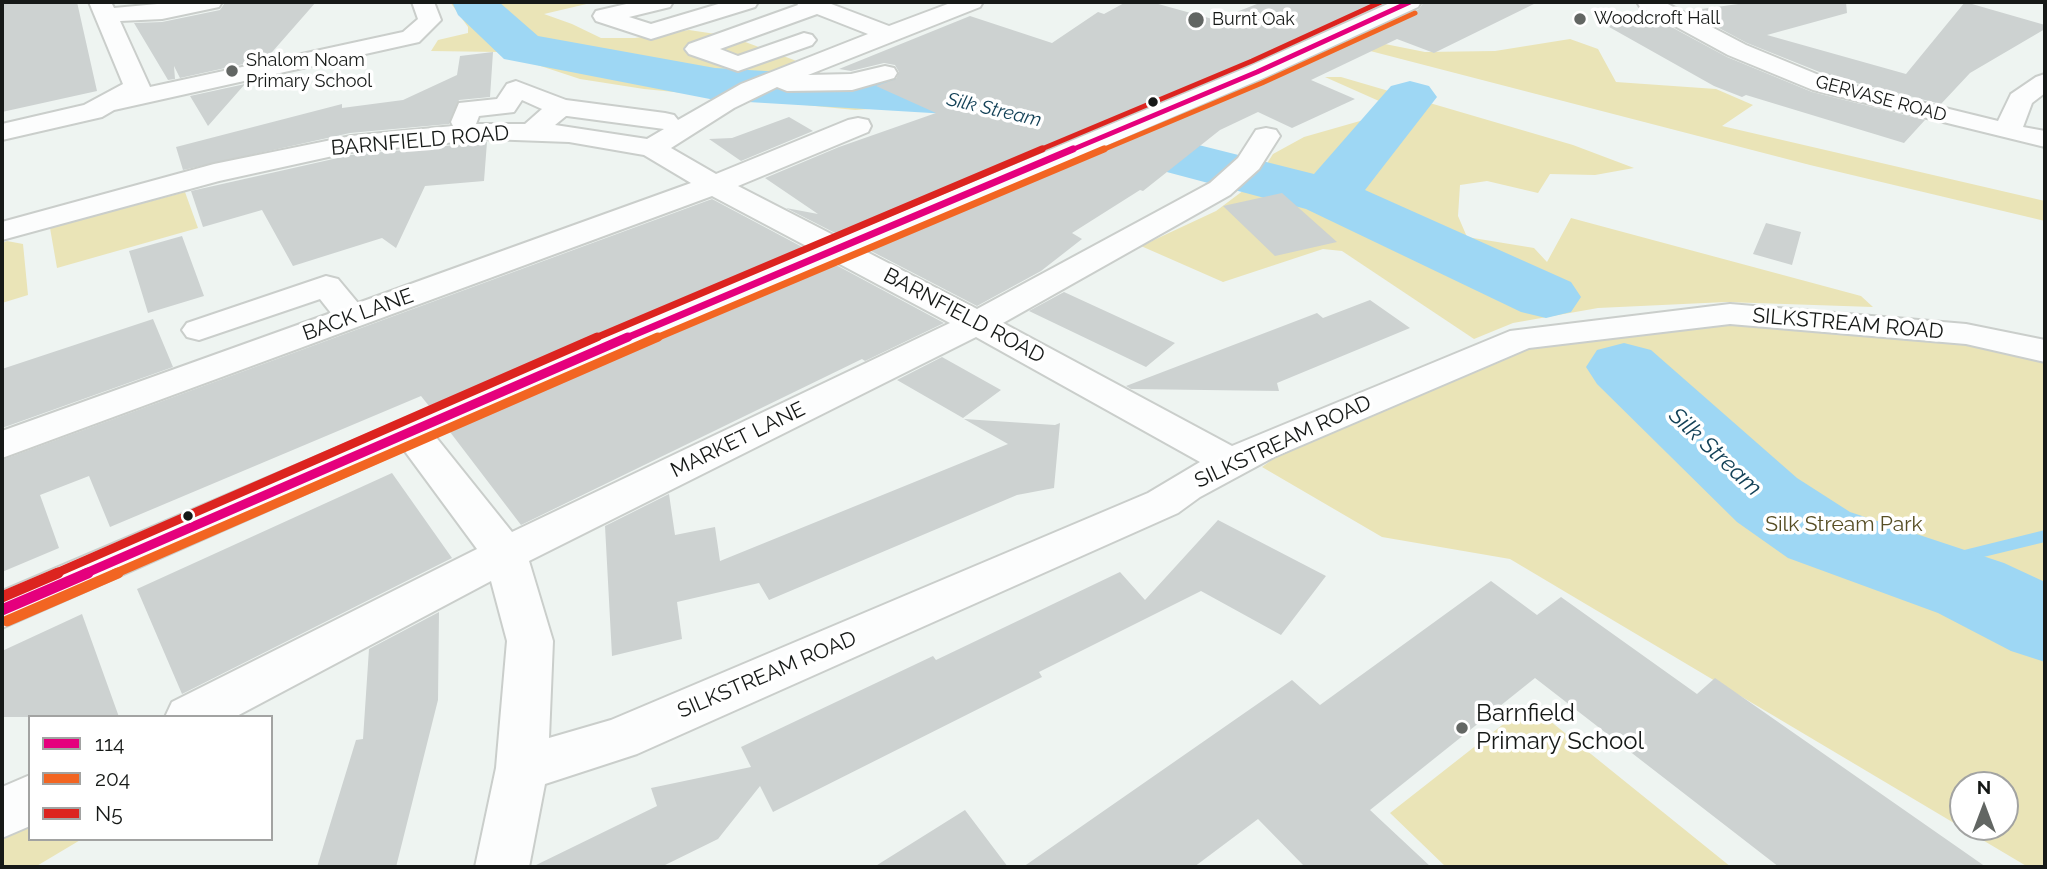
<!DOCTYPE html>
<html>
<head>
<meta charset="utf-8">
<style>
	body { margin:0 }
	#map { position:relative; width:2047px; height:869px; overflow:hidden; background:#eef4f1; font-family:Raleway,sans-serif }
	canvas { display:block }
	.frame { position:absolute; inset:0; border:4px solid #161917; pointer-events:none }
	.legend { position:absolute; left:28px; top:715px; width:245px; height:126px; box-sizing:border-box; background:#fff; border:2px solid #a2a3a2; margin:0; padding:9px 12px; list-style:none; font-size:21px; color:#161917 }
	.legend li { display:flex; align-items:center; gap:14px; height:35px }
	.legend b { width:35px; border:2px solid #a2a3a2 }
	.north { position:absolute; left:1949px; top:771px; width:70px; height:70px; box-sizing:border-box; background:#fff; border:2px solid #a2a3a2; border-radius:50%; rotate:0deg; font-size:19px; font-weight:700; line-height:28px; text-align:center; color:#161917 }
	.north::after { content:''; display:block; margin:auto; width:24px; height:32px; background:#626663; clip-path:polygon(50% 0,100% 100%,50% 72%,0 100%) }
</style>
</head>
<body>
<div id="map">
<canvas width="2047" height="869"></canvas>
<div class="frame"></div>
<ul class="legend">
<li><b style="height:9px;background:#e5007d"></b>114</li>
<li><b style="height:9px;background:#f26522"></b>204</li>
<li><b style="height:9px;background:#dc241f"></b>N5</li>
</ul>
<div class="north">N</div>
</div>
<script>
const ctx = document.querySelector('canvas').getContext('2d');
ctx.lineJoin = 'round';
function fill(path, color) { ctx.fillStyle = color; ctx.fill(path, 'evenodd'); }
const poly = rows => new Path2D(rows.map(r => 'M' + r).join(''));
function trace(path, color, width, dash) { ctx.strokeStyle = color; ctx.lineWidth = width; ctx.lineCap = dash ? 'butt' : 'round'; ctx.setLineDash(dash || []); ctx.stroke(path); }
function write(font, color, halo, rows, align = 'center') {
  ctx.font = font + ' Raleway,sans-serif'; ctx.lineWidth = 7; ctx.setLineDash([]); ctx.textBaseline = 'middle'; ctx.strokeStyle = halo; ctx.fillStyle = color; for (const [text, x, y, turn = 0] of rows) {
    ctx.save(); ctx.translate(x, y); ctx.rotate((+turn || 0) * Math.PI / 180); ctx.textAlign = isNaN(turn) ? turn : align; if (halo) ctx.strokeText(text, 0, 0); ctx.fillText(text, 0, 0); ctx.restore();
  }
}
const green = poly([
	[450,2,595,2,544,14,572,24,601,38,635,38,689,30,729,36,794,60,829,77,890,77,1008,96,962,117,912,106,855,110,644,89,580,79,498,52,431,51,438,40,468,33,468,27],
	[1570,39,1598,49,1616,82,1716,89,1753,105,1722,126,2045,201,2045,221,1810,165,1351,46,1380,43,1425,52,1495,51],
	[1325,77,1341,77,1573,145,1634,168,1595,175,1550,174,1538,193,1487,181,1460,185,1458,216,1467,237,1534,248,1547,262,1571,218,1861,296,1873,307,1726,302,1598,308,1513,323,1474,339,1342,251,1323,249,1223,282,1141,246,1216,211,1256,181,1273,154,1304,137,1381,115,1379,101],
	[185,192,198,228,57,268,50,228],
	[7,241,23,244,28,295,2,303,2,243],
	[1724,314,1963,334,2045,352,2045,867,2028,867,1510,559,1382,537,1262,467,1305,436,1522,336],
	[1963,785,2005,785,2005,827,1963,827],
	[1529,704,1731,867,1446,867,1390,813],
	[30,786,30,839,82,839,35,867,2,867,2,805]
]);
const stream = poly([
	[1080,129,1123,140,1124,142,1119,145,1077,134,1075,132,1080,129],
	[2045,530,2045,542,1959,563,1943,580,1937,582,1931,580,1929,576,1948,554,2045,530]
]);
const river = poly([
	[452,2,499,2,538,36,715,68,950,82,1023,100,1031,112,1023,124,1003,129,948,114,715,100,504,59,458,15,452,2],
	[1410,81,1429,86,1437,97,1365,190,1571,282,1581,297,1571,312,1546,318,1521,312,1306,209,1099,154,1090,142,1099,130,1119,125,1314,174,1391,86,1410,81],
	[1624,343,1651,350,1797,478,1850,512,2004,563,2045,582,2045,662,2011,651,1938,613,1788,558,1737,522,1597,384,1586,367,1597,350,1624,343]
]);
const building = poly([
	[2,2,77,2,97,91,2,112],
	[233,2,316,2,266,59,180,78,174,66,175,79,168,80,134,23,162,22,220,10,224,4],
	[1126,2,1151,2,1216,20,1262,2,1386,2,1247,65,839,235,786,208,818,214,765,178,839,147,936,113,876,86,896,79,899,72,895,65,884,63,851,71,839,69,970,16,1052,43,1098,12,1104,14],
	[1424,2,1538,2,1434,53,1397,39,1311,80,1355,99,1292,128,1258,112,1220,130,1143,191,1140,190,1072,233,1082,239,1041,271,977,306,869,250,1267,79,1419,9],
	[1753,2,1846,2,1847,13,1767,35,1906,74,1965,2,2045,25,2045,29,1970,73,1941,104,1832,77,1747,43,1687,11],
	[1651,16,1727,57,1812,92,1925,120,1904,143,1746,95,1742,97,1714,86,1602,23],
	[493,52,490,97,459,100,449,124,350,133,183,170,176,147,342,104,342,108,403,100,457,75,460,56],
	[245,84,208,126,190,96],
	[789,117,813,131,741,161,709,139,732,138],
	[487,142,484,181,425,186,396,248,382,238,293,266,262,210,203,227,191,191,351,155],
	[1282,193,1337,242,1275,256,1223,206],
	[712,199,806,249,706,288,429,406,421,396,110,527,89,476,40,495,59,548,2,572,2,460],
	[1766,223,1801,232,1792,265,1753,254],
	[182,236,204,296,148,313,129,251],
	[836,265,944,323,865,361,862,359,521,525,450,432,732,306],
	[1064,292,1175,343,1146,367,1029,311],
	[1370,300,1410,328,1277,383,1279,391,1131,389,1126,386,1317,313,1323,318],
	[153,319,173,367,2,428,2,369],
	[942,357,1001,390,963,418,897,380],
	[964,419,1055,425,1060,423,1054,488,1017,495,769,600,759,583,677,602,682,639,612,656,605,526,669,494,675,535,715,527,720,561,1008,444],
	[392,473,452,558,182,694,137,589],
	[1218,520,1326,576,1281,635,1201,591,1039,672,1042,677,773,812,760,786,718,839,661,867,532,867,657,806,651,788,751,767,741,747,933,656,936,660,1120,572,1145,600],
	[1491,581,1537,615,1561,597,1697,694,1715,678,1986,867,1779,867,1535,678,1370,810,1431,867,1305,867,1258,819,1194,867,1023,867,1292,680,1320,705],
	[439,612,438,700,396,867,317,867,356,740,363,739,369,649],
	[82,614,119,717,2,717,2,651],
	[965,810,1008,867,874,867]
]);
const minor = poly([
	[89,2,111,2,114,8,179,2,222,2,219,7,162,19,120,21,150,87,403,32,418,19,412,2,434,2,441,20,419,42,114,110,102,117,2,140,2,124,84,105,123,84,89,2],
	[635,2,673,2,670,7,629,17,651,24,725,2,758,2,755,7,651,39,596,21,593,16,596,11,635,2],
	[796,2,826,2,889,26,953,2,983,2,980,7,808,75,851,74,885,66,894,68,897,73,894,78,852,90,787,91,777,87,734,108,671,148,716,174,848,120,858,118,868,120,871,126,868,132,738,186,839,238,1248,67,1392,2,1421,2,1418,7,1266,77,863,250,977,309,1210,183,1238,158,1256,130,1266,128,1276,130,1280,136,1259,169,1230,195,1003,323,1232,446,1510,331,1730,304,1966,324,2045,340,2045,362,1966,344,1730,324,1529,348,1274,457,1200,497,1178,513,637,754,545,784,529,867,475,867,496,768,507,641,491,581,235,717,165,717,172,702,477,549,404,450,2,628,2,591,707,290,812,249,712,196,2,458,2,431,331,313,320,299,199,340,187,337,182,330,187,323,326,276,338,279,358,303,691,183,644,155,569,142,488,139,351,152,219,181,2,240,2,222,214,164,351,136,453,126,451,122,459,103,497,99,507,84,516,81,566,100,665,113,674,115,678,120,741,84,868,34,817,14,720,49,738,56,804,33,812,35,816,40,812,45,738,71,689,54,685,49,689,44,798,5,796,2],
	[522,100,542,109,525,124,476,124,479,116,514,112,522,100],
	[566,116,567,116,664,129,647,139,555,125,566,116],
	[836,262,950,323,512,532,435,436,731,304,836,262],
	[976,337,1200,462,1148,493,611,720,549,738,553,641,529,561,976,337],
	[1637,2,1664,2,1746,45,1831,80,1998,121,2011,94,2036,77,2045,74,2045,93,2032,103,2023,127,2045,131,2045,147,1813,90,1728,55,1640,7,1637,2],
	[30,775,30,826,2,838,2,787,30,775]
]);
const bus1Far3 = poly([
	[1069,151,1257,72,1410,2]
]);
const bus1Far2 = poly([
	[624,339,1073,149]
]);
const bus1Far1 = poly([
	[84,574,628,337]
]);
const bus1 = poly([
	[2,610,88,573]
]);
const bus2Far3 = poly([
	[1100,151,1262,83,1415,13]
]);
const bus2Far2 = poly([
	[654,339,1104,149]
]);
const bus2Far1 = poly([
	[114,574,658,337]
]);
const bus2 = poly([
	[7,621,118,573]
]);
const bus3Far3 = poly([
	[1037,151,1252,61,1381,2]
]);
const bus3Far2 = poly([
	[593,339,1042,149]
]);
const bus3Far1 = poly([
	[54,574,597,337]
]);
const bus3 = poly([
	[2,597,58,573]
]);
const markers = [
	[1580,19,7,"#626663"],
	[1196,20,9,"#626663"],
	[232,71,7,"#626663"],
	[1153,102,6,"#161917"],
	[188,516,6,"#161917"],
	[1462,728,7,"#626663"]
];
const farPoinames = [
	["Woodcroft Hall",1594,19],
	["Burnt Oak",1212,20],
	["Shalom Noam",246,61],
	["Primary School",246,82]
];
const farStreetnames = [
	["GERVASE ROAD",1881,99,15]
];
const farWaternames = [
	["Silk Stream",994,110,13]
];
const streetNames = [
	["BARNFIELD ROAD",420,141,-5],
	["BACK LANE",358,315,-20],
	["BARNFIELD ROAD",964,316,28],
	["SILKSTREAM ROAD",1848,324,5],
	["MARKET LANE",738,440,-26],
	["SILKSTREAM ROAD",1283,442,-25],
	["SILKSTREAM ROAD",767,675,-23]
];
const parkNames = [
	["Silk Stream Park",1844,525]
];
const waterNames = [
	["Silk Stream",1715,452,43]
];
const nearPoinames = [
	["Barnfield",1476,714],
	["Primary School",1476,742]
];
fill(green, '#eae4b7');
fill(stream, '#9ed7f4');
fill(river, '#9ed7f4');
fill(building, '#cdd2d1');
trace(minor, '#cacecb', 4);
fill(minor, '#fcfdfd');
trace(bus1Far3, '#e5007d', 5);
trace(bus1Far2, '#e5007d', 7);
trace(bus1Far1, '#e5007d', 9);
trace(bus1, '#e5007d', 11);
trace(bus2Far3, '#f26522', 5);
trace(bus2Far2, '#f26522', 7);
trace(bus2Far1, '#f26522', 9);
trace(bus2, '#f26522', 11);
trace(bus3Far3, '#dc241f', 5);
trace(bus3Far2, '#dc241f', 7);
trace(bus3Far1, '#dc241f', 9);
trace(bus3, '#dc241f', 11);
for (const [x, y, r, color] of markers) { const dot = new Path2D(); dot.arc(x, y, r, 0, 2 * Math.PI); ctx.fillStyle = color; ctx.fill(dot); trace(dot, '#fff', 2.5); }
write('18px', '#161917', '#fff', farPoinames, 'left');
write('18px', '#161917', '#fff', farStreetnames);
write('italic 19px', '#144258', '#fff', farWaternames);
write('21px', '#161917', '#fff', streetNames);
write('21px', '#574e24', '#fff', parkNames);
write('italic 23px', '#144258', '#fff', waterNames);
write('24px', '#161917', '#fff', nearPoinames, 'left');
</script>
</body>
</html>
